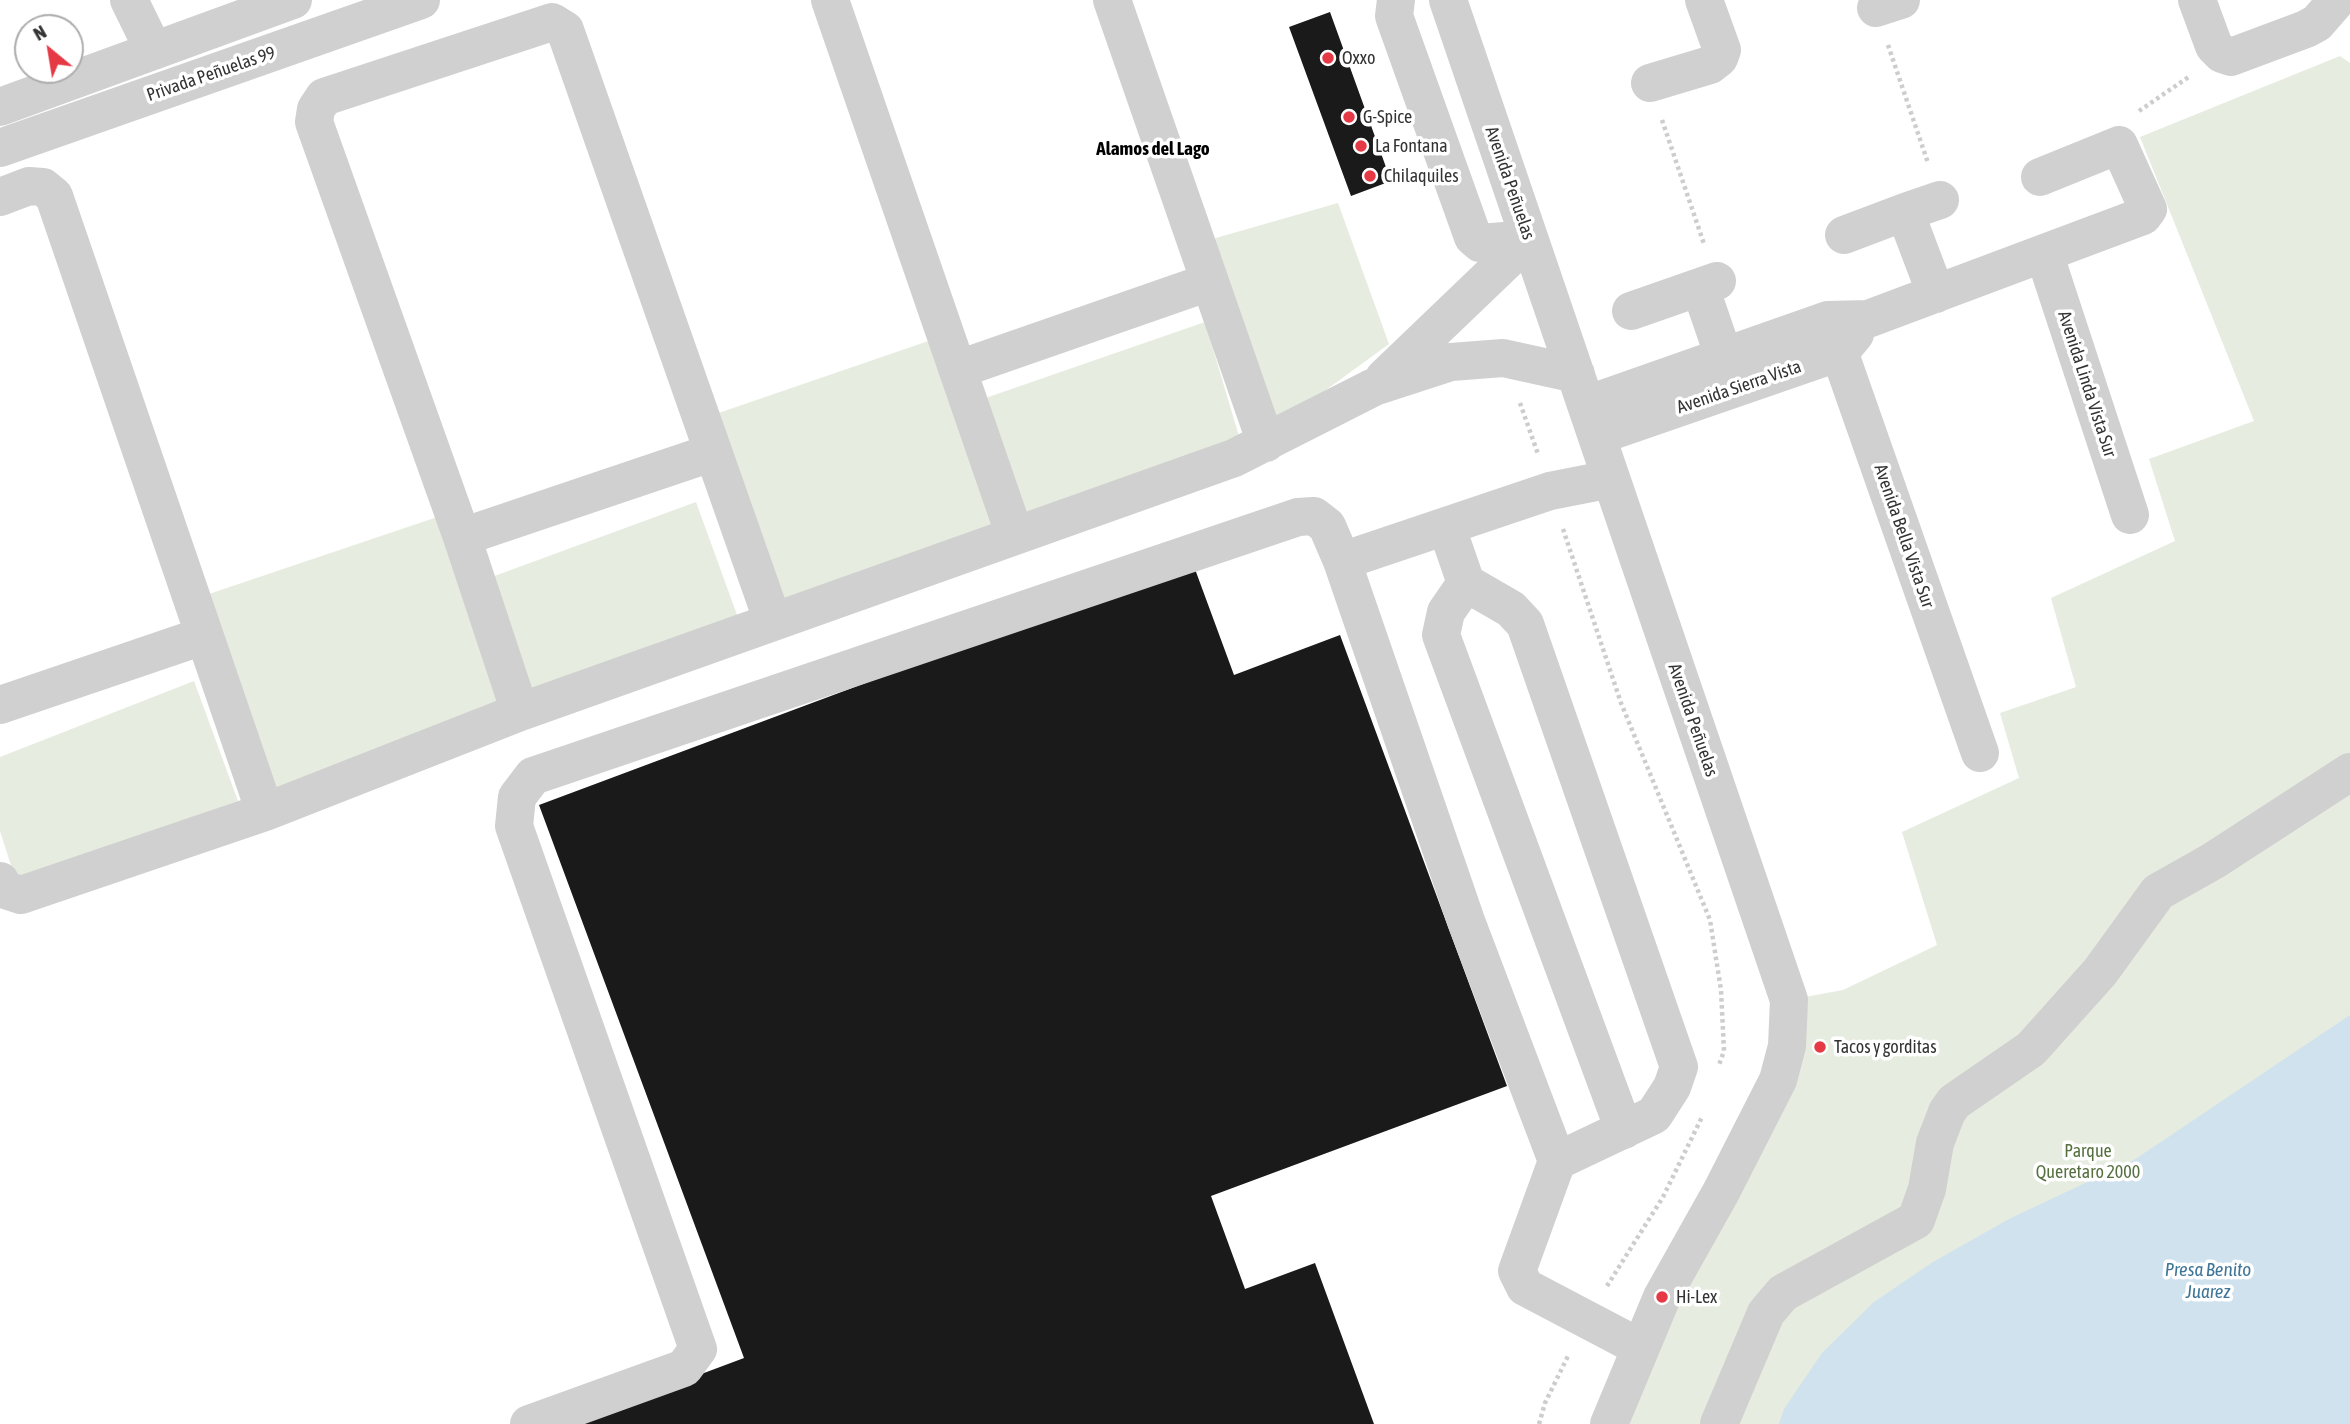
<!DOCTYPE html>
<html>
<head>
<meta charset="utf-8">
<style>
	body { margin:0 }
	#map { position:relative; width:2350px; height:1424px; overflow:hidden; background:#fff; font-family:"Asap Condensed",sans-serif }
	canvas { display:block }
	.north { position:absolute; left:14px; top:14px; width:70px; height:70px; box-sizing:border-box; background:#fff; border:2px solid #adadad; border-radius:50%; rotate:330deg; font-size:19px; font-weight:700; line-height:28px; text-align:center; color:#333 }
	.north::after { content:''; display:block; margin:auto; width:24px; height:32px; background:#e63946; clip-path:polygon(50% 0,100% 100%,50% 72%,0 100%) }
</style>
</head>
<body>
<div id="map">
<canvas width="2350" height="1424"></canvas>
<div class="north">N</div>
</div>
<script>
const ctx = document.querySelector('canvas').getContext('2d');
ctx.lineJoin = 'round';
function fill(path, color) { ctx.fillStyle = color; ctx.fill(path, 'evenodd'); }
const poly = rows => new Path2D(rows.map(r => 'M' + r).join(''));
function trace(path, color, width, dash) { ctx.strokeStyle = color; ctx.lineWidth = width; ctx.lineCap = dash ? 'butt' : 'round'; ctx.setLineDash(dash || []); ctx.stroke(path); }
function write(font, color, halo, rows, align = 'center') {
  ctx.font = font + ' "Asap Condensed",sans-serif'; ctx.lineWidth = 7; ctx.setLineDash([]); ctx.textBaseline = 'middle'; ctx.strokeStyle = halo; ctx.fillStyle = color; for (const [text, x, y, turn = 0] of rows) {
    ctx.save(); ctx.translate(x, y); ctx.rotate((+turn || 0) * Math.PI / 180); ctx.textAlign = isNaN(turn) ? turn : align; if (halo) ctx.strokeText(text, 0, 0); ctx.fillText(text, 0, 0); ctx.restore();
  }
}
const green = poly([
	[2340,56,2350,63,2350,1424,1608,1424,1778,1080,1789,1000,1843,990,1937,945,1902,832,2019,778,2000,713,2076,687,2051,598,2175,541,2149,459,2254,421,2140,137],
	[1338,203,1389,344,1271,430,1202,242],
	[1205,322,1241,443,1024,523,974,402],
	[943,336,1013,535,774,617,704,418],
	[696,502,740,623,528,702,489,578],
	[464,508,524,703,269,810,206,595],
	[194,681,238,801,16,881,0,831,0,757]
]);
const water = poly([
	[2350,1015,2350,1424,1779,1424,1784,1409,1822,1353,1874,1302,1933,1262,2009,1219,2134,1160]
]);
const building = poly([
	[1330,12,1391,181,1351,196,1289,27],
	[1192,561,1234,675,1340,635,1507,1086,1211,1196,1245,1289,1315,1263,1374,1424,568,1424,744,1358,539,805]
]);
const path = poly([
	[1888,45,1928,163],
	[2139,111,2190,76],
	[1662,120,1704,244],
	[1520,403,1538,454],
	[1563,529,1621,703,1710,920,1721,990,1724,1051,1719,1065],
	[1607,1286,1663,1197,1702,1117],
	[1539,1424,1545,1403,1569,1354]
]);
const minor = poly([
	[129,0,154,51],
	[830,0,1015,536],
	[1112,0,1266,443],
	[1396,0,1394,16,1473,237,1480,243,1529,239],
	[1448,0,1789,1000,1787,1046,1778,1080,1721,1192,1662,1297,1609,1424],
	[2197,0,2214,46,2222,54,2231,57,2306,29,2317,23,2337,0],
	[1876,8,1901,0],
	[1650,83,1710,65,1719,58,1722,50,1704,0],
	[0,107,293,0],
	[0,148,421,0],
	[0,197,29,186,43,187,54,196,265,812],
	[1905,212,1940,200],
	[1844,235,1905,212,1936,294],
	[2044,253,2130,515],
	[1700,287,1724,357],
	[1631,311,1717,281],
	[1828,320,1980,753],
	[959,369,1209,282],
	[1384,378,1529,239],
	[1586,405,1828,320,1868,319,2143,216,2148,209,2119,145,2040,177],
	[1597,436,1840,352,1855,334],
	[1611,479,1550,491,1342,561,1466,921,1557,1161,1517,1271,1525,1287,1639,1347],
	[1447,528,1466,583,1511,609,1525,624,1679,1067,1672,1087,1654,1115,1557,1161],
	[462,537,711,453],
	[1466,583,1446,612,1441,635,1624,1130],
	[0,705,203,636],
	[520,712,462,537,314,122,316,109,324,97,552,22,565,30,773,622],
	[0,881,5,890,21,895,265,812,520,712,1234,458,1374,387,1451,362,1503,358,1576,374],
	[529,1424,684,1368,698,1349,514,826,517,797,533,776,1298,517,1314,516,1327,526,1342,561],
	[1719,1424,1766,1313,1783,1293,1916,1220,1927,1189,1935,1143,1947,1112,1954,1102,2031,1049,2100,972,2158,892,2213,861,2350,772]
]);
const markers = [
	[1328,58,7,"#e63946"],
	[1349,117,7,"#e63946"],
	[1361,146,7,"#e63946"],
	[1370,176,7,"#e63946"],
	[1820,1047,7,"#e63946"],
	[1662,1297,7,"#e63946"]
];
const poiNames = [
	["Oxxo",1342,58],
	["G-Spice",1363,117],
	["La Fontana",1375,146],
	["Chilaquiles",1384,176],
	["Tacos y gorditas",1834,1047],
	["Hi-Lex",1676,1297]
];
const streetNames = [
	["Privada Peñuelas 99",211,74,-19],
	["Avenida Peñuelas",1510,183,71],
	["Avenida Linda Vista Sur",2087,384,72],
	["Avenida Sierra Vista",1739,387,-19],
	["Avenida Bella Vista Sur",1904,536,71],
	["Avenida Peñuelas",1693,720,71]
];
const parkNames = [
	["Parque",2088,1151],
	["Queretaro 2000",2088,1172]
];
const neighbourhoodNames = [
	["Alamos del Lago",1153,149]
];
const waterNames = [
	["Presa Benito",2208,1270],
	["Juarez",2208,1292]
];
fill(green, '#e6ecdf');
fill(water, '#cfe2ee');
fill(building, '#1a1a1a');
trace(path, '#cdcdcd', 4.5, [3.5, 3.5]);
trace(minor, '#d0d0d0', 38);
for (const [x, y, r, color] of markers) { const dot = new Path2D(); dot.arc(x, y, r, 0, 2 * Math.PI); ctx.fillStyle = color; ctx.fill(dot); trace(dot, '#fff', 2.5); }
write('18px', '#333', '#fff', poiNames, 'left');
write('18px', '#333', '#fff', streetNames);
write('18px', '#56703f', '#fff', parkNames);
write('bold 19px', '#000', '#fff', neighbourhoodNames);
write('italic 19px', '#3f7597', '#fff', waterNames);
</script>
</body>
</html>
